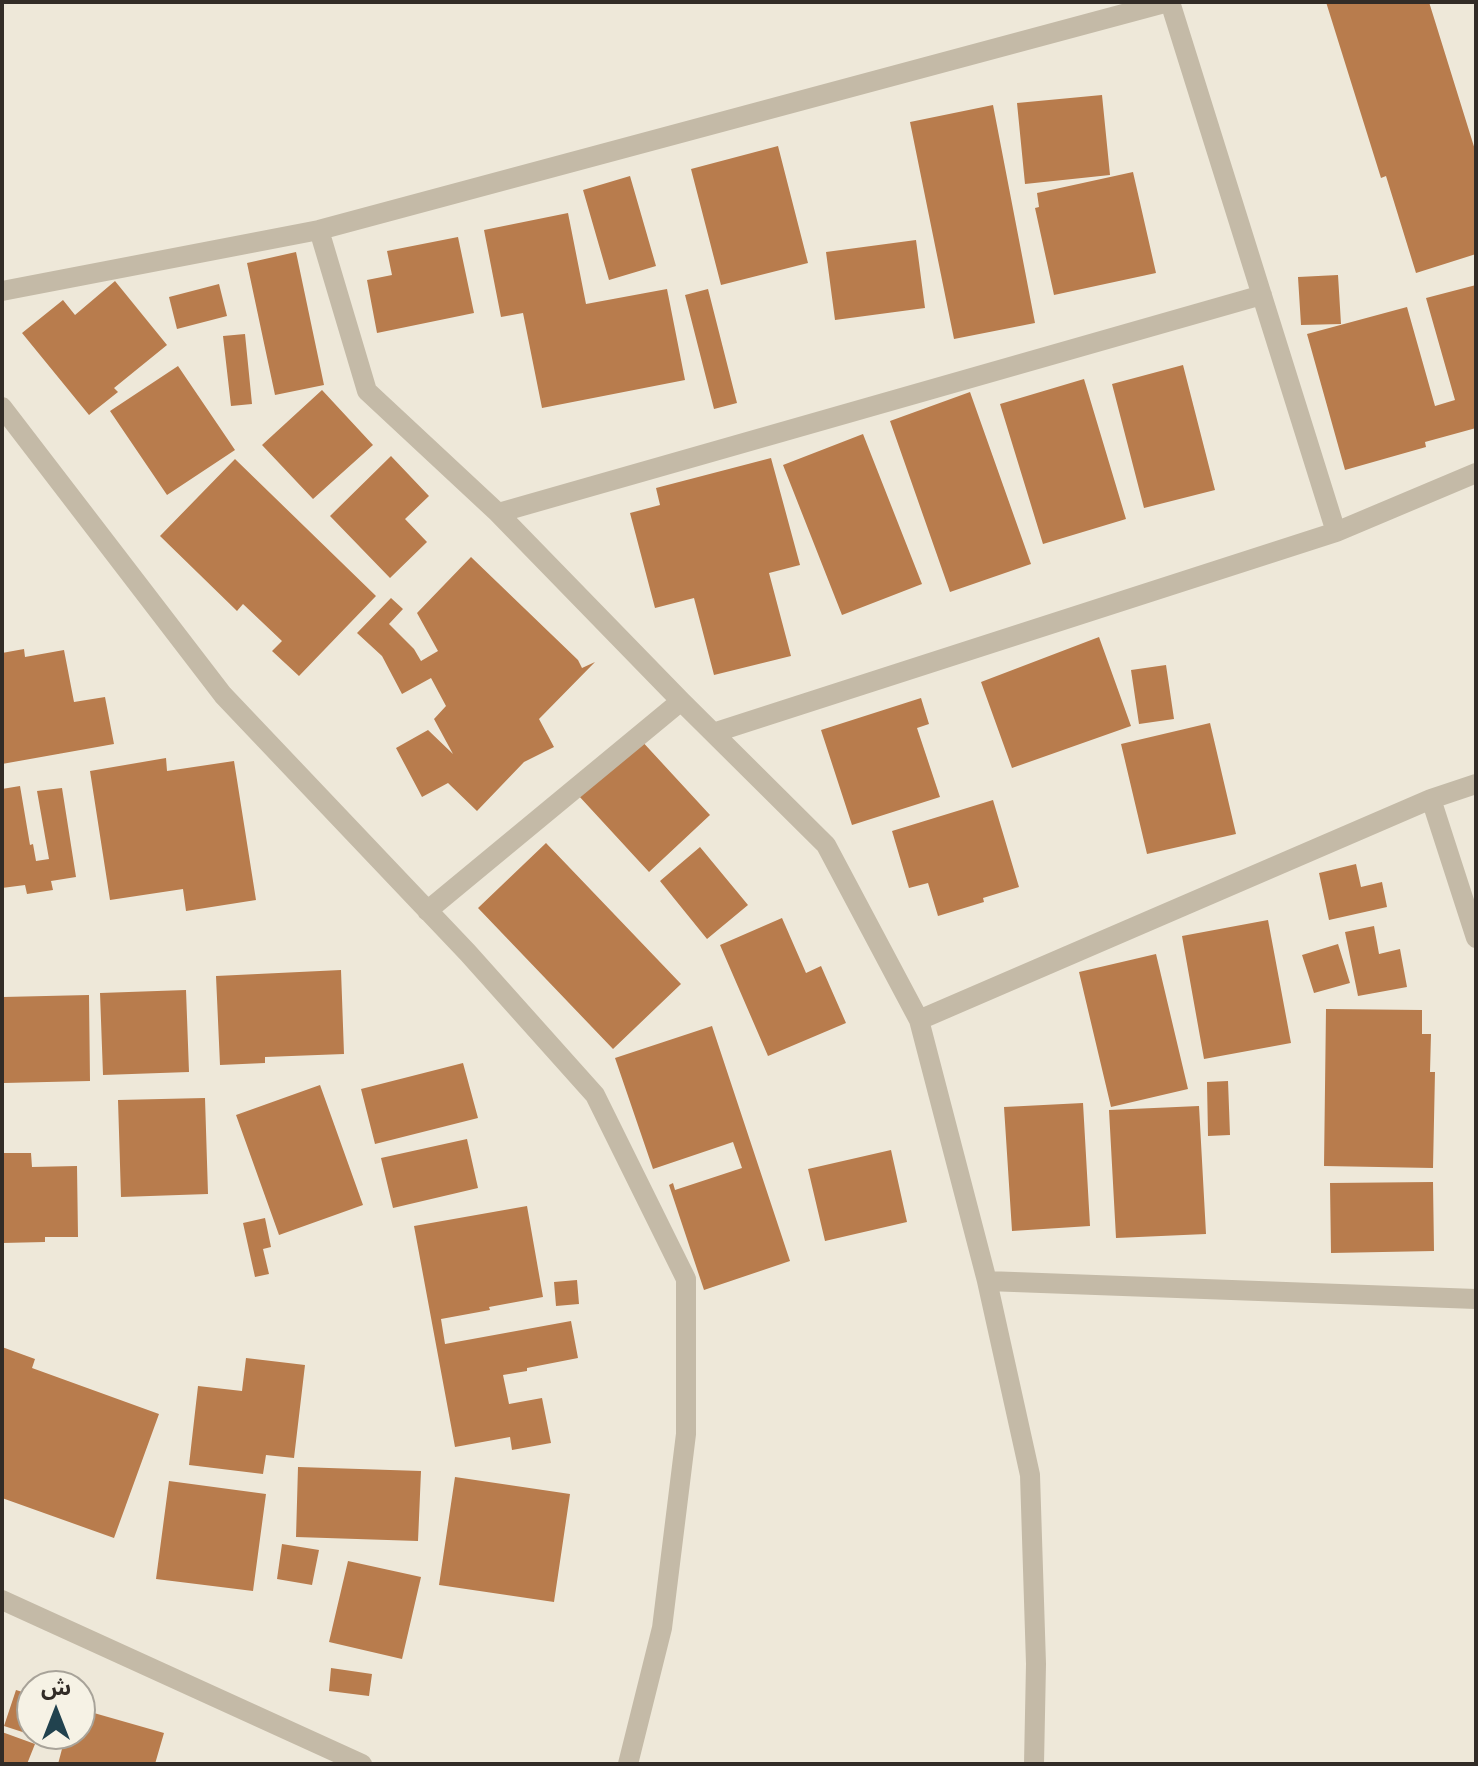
<!DOCTYPE html>
<html>
<head>
<meta charset="utf-8">
<style>
	body { margin:0 }
	#map { position:relative; width:1478px; height:1766px; overflow:hidden; background:#eee8d9; font-family:Roboto,"Noto Sans Arabic",sans-serif }
	canvas { display:block }
	.frame { position:absolute; inset:0; border:4px solid #322c27; pointer-events:none }
	.north { position:absolute; left:16px; top:1670px; width:80px; height:80px; box-sizing:border-box; background:#f6f2e5; border:2px solid #a8a399; border-radius:50%; rotate:0deg; font-size:22px; font-weight:700; line-height:32px; text-align:center; color:#322c27 }
	.north::after { content:''; display:block; margin:auto; width:28px; height:36px; background:#21424e; clip-path:polygon(50% 0,100% 100%,50% 72%,0 100%) }
</style>
</head>
<body>
<div id="map">
<canvas width="1478" height="1766"></canvas>
<div class="frame"></div>
<div class="north">ش</div>
</div>
<script>
const ctx = document.querySelector('canvas').getContext('2d');
ctx.lineJoin = 'round';
function fill(path, color) { ctx.fillStyle = color; ctx.fill(path, 'evenodd'); }
const poly = rows => new Path2D(rows.map(r => 'M' + r).join(''));
function trace(path, color, width, dash) { ctx.strokeStyle = color; ctx.lineWidth = width; ctx.lineCap = dash ? 'butt' : 'round'; ctx.setLineDash(dash || []); ctx.stroke(path); }
const building = poly([
	[1326,2,1429,2,1476,153,1476,254,1416,273,1386,176,1381,178],
	[1102,95,1110,175,1025,184,1017,103],
	[993,105,1035,323,954,339,910,122],
	[778,146,808,263,721,285,691,169],
	[1133,172,1156,273,1054,295,1035,208,1039,207,1037,193],
	[630,176,656,266,609,280,583,190],
	[568,213,586,304,667,289,685,380,542,408,523,313,501,317,484,230],
	[458,237,474,313,377,333,367,280,392,275,387,251],
	[916,240,925,308,835,320,826,252],
	[296,252,324,385,275,395,247,263],
	[1338,275,1341,324,1301,325,1298,277],
	[115,281,167,345,114,388,118,392,89,415,22,333,63,300,75,315],
	[219,284,227,316,177,329,169,297],
	[1476,285,1476,428,1425,442,1426,447,1345,470,1307,334,1407,307,1435,406,1455,400,1426,298],
	[708,289,737,403,714,409,685,295],
	[245,334,252,404,231,406,223,336],
	[1183,365,1215,490,1144,508,1112,384],
	[178,366,235,450,167,495,110,411],
	[1084,379,1126,519,1043,544,1000,404],
	[322,390,373,445,313,499,262,445],
	[970,392,1031,564,950,592,890,421],
	[863,434,922,584,842,615,783,465],
	[391,456,429,496,405,519,427,542,390,578,330,516],
	[771,458,800,565,769,573,791,656,714,675,694,598,655,608,630,513,660,505,656,488],
	[235,459,376,596,299,676,272,651,282,641,243,604,237,611,160,536],
	[471,557,578,660,582,668,595,662,539,719,554,747,524,762,477,811,448,783,422,797,396,748,428,730,453,754,434,719,446,706,431,678,402,694,382,656,357,633,391,598,403,609,389,624,414,649,421,661,438,651,417,613],
	[1099,637,1131,726,1012,768,981,682],
	[24,649,25,657,64,650,74,702,105,697,114,744,2,764,2,653],
	[1166,665,1174,719,1139,724,1131,670],
	[921,698,929,724,917,728,940,797,852,825,821,730],
	[1210,723,1236,834,1147,854,1121,744],
	[639,738,710,815,649,872,578,795],
	[166,758,167,771,234,761,256,900,186,911,183,889,110,900,90,771],
	[20,786,30,845,33,844,36,861,49,859,37,791,62,788,76,877,51,881,53,890,27,894,25,885,2,888,2,789],
	[993,800,1019,887,983,898,984,902,938,916,928,883,909,888,892,831],
	[546,843,681,984,613,1049,478,908],
	[700,847,748,905,707,939,660,881],
	[1356,864,1361,887,1382,882,1387,907,1329,920,1319,873],
	[782,918,806,973,821,966,846,1023,768,1056,720,945],
	[1268,920,1291,1043,1204,1059,1182,936],
	[1374,926,1379,954,1400,949,1407,987,1358,996,1345,932],
	[1338,944,1350,983,1314,993,1302,955],
	[1156,954,1188,1089,1111,1107,1079,972],
	[341,970,344,1054,265,1057,265,1063,220,1065,216,976],
	[186,990,189,1072,103,1075,100,993],
	[89,995,90,1081,4,1083,3,997],
	[1326,1009,1422,1010,1422,1034,1431,1034,1430,1072,1435,1072,1433,1168,1324,1166],
	[712,1026,790,1261,704,1290,669,1185,673,1183,675,1190,742,1168,733,1142,653,1169,615,1058],
	[463,1063,478,1118,375,1144,361,1089],
	[1228,1081,1230,1135,1208,1136,1207,1082],
	[320,1085,363,1205,279,1235,236,1115],
	[205,1098,208,1194,121,1197,118,1100],
	[1083,1103,1090,1226,1012,1231,1004,1107],
	[1199,1106,1206,1234,1116,1238,1109,1110],
	[467,1139,478,1188,393,1208,381,1158],
	[891,1150,907,1222,825,1241,808,1169],
	[2,1153,31,1153,32,1167,77,1166,78,1237,45,1237,45,1242,2,1243],
	[1433,1182,1434,1251,1331,1253,1330,1183],
	[527,1206,543,1297,489,1307,490,1310,441,1319,445,1344,571,1321,578,1358,527,1368,527,1371,503,1375,509,1404,542,1398,551,1443,512,1450,510,1437,455,1447,414,1226],
	[265,1218,271,1247,263,1249,269,1274,255,1277,243,1223],
	[577,1280,579,1304,556,1306,554,1282],
	[2,1347,35,1359,32,1368,159,1414,114,1538,2,1498],
	[246,1358,305,1365,294,1458,266,1455,263,1474,189,1465,198,1386,242,1391],
	[298,1467,421,1471,418,1541,296,1537],
	[455,1477,570,1494,554,1602,439,1585],
	[169,1481,266,1494,253,1591,156,1579],
	[282,1544,319,1550,312,1585,277,1579],
	[348,1561,421,1577,402,1659,329,1642],
	[331,1668,372,1674,369,1696,329,1691],
	[16,1690,32,1695,32,1734,46,1734,44,1739,4,1726],
	[80,1709,164,1733,155,1764,58,1764,66,1734,80,1734],
	[2,1732,35,1744,27,1764,2,1764]
]);
const minor = poly([
	[319,230,367,391,498,513,681,701,826,845,919,1020,987,1281,1476,1299],
	[2,291,319,230,1168,2],
	[2,407,223,695,468,953,595,1095,686,1279,686,1434,662,1628,628,1764],
	[498,513,1262,295],
	[1336,532,1476,473],
	[713,733,1336,532,1170,2],
	[1431,799,1476,938],
	[427,911,681,701],
	[919,1020,1431,799,1476,784],
	[987,1281,1030,1475,1036,1664,1034,1764],
	[2,1600,362,1764]
]);
fill(building, '#b87c4d');
trace(minor, '#c4baa7', 20);
</script>
</body>
</html>
